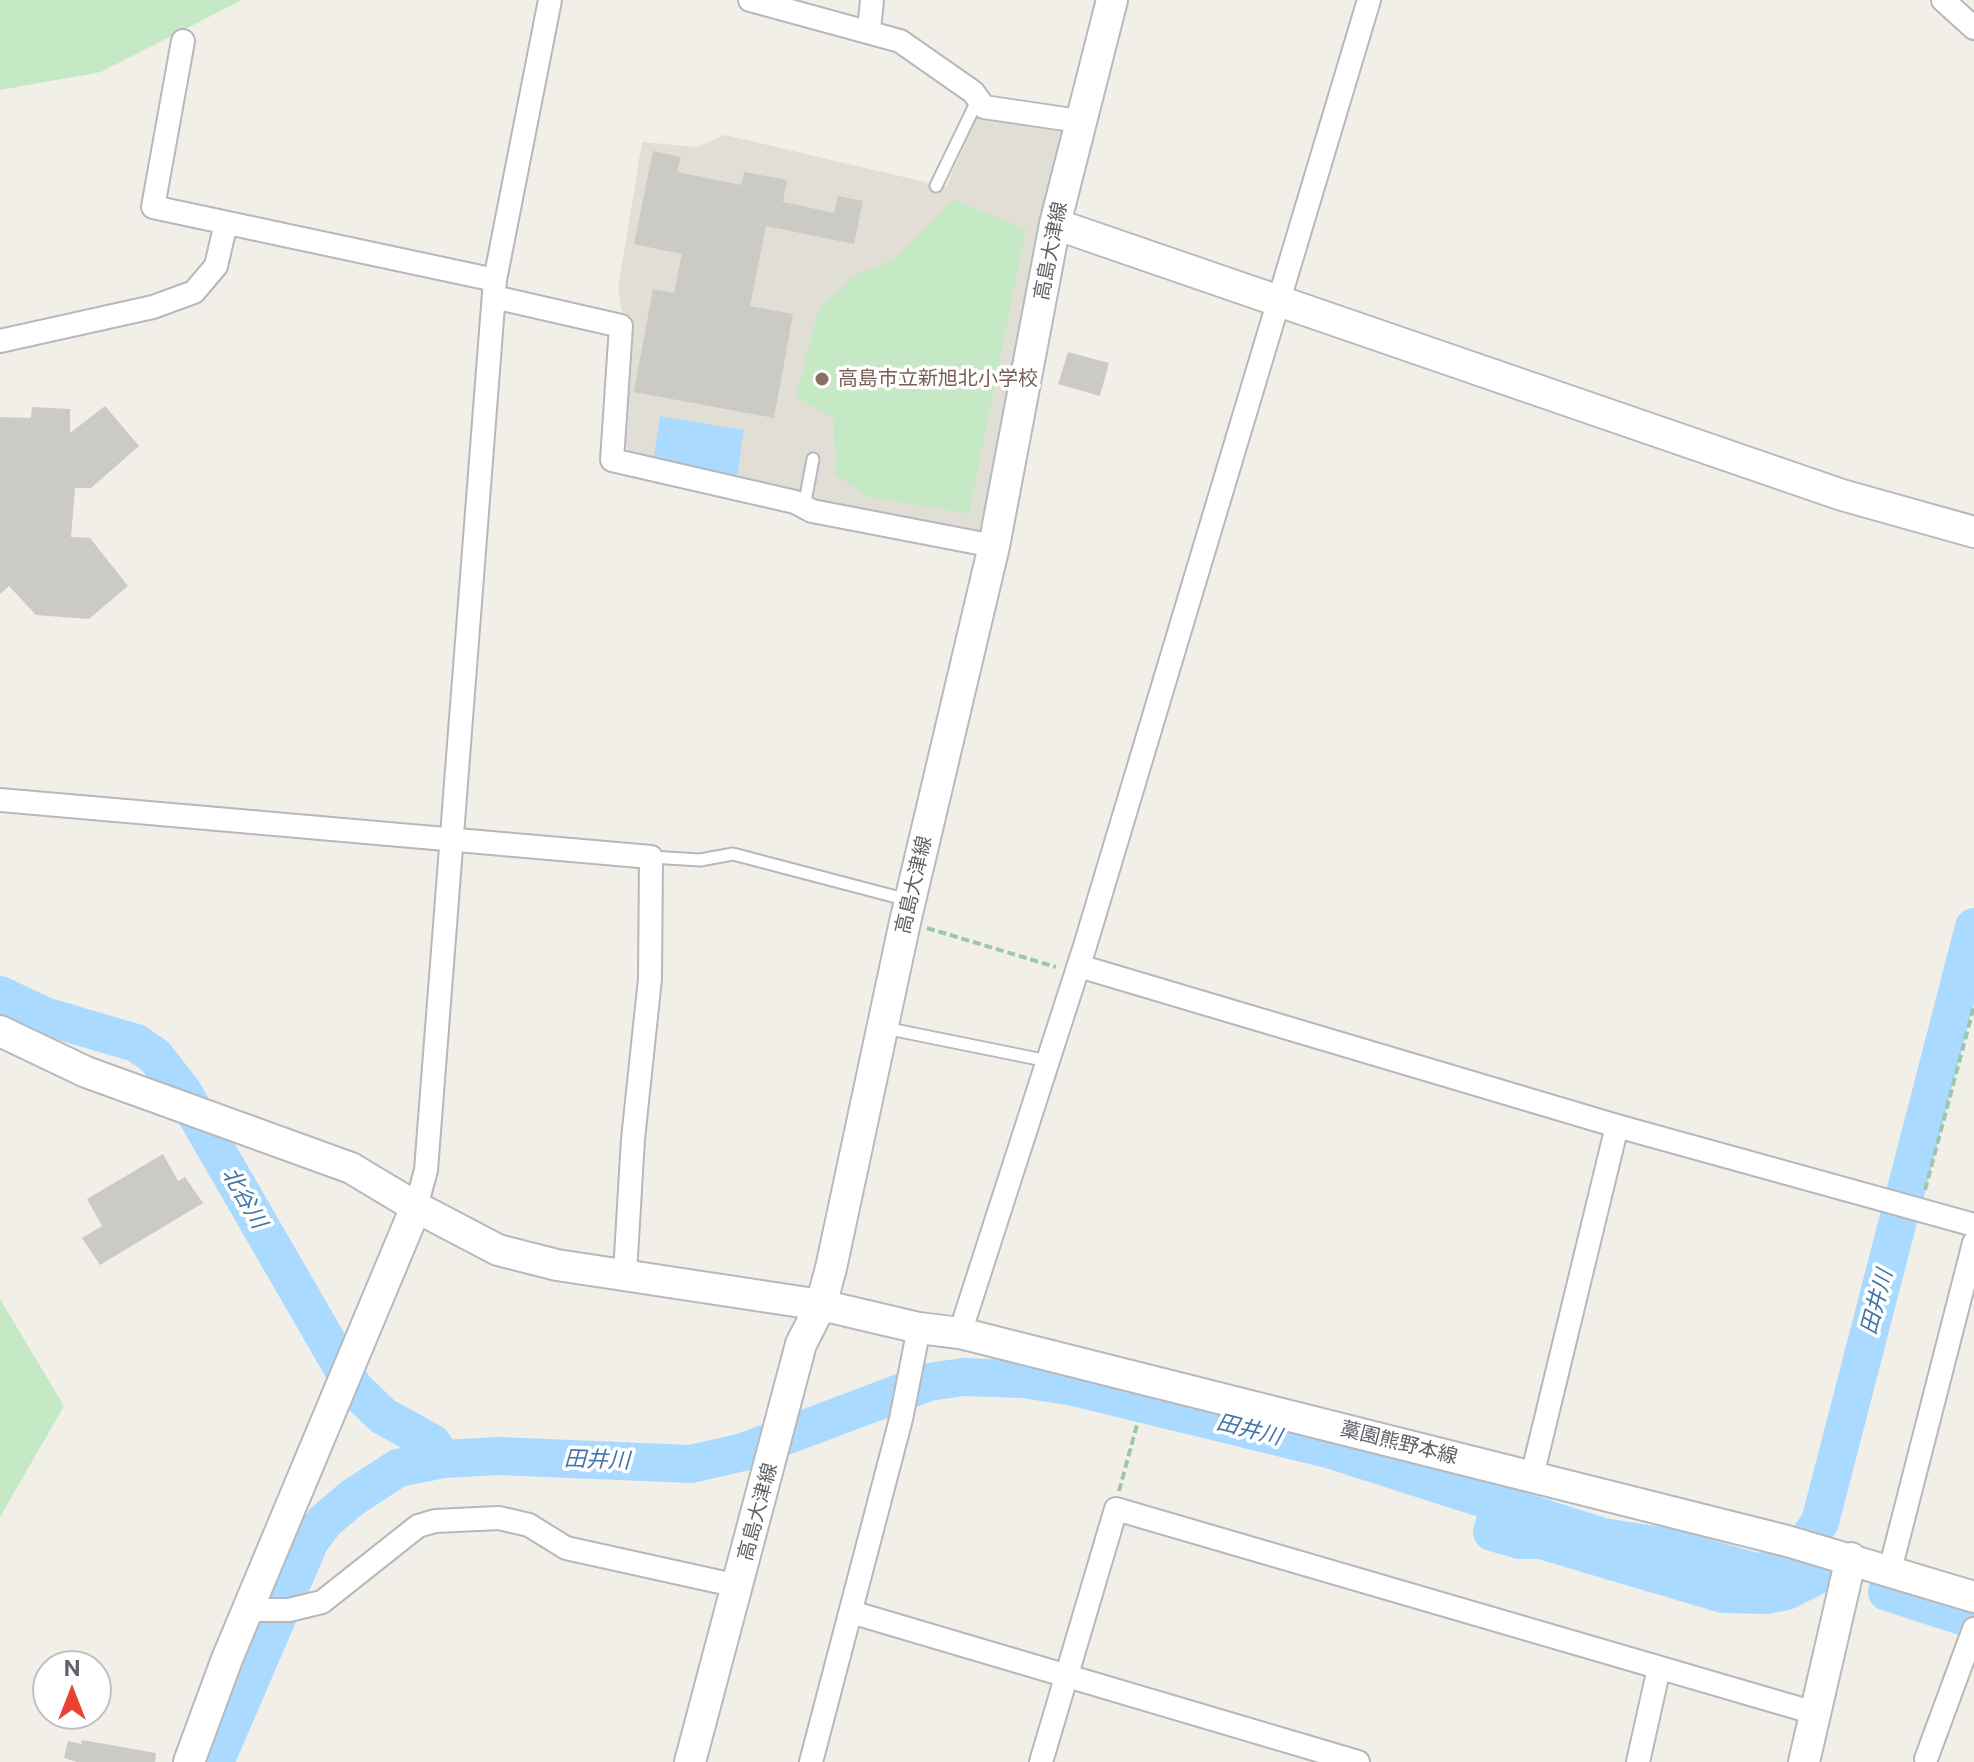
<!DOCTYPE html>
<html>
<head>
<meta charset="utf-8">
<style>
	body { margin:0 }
	#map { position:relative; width:1974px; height:1762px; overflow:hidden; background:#f1efe8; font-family:"Public Sans",sans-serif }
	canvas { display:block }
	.north { position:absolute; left:32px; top:1650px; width:80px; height:80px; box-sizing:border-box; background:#fff; border:2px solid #bfc1c3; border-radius:50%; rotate:0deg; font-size:22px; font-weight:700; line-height:32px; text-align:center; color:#5f6368 }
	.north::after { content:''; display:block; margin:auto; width:28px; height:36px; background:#ea4335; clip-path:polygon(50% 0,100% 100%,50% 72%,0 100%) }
</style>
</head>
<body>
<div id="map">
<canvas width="1974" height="1762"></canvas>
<div class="north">N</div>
</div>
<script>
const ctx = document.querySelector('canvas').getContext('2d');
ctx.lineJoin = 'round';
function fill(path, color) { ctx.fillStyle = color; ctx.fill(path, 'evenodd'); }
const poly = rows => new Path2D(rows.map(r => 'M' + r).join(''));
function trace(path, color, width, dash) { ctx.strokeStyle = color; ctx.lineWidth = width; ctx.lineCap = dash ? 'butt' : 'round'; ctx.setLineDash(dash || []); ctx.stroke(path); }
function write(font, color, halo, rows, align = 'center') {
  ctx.font = font + ' "Public Sans","Noto Sans JP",sans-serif'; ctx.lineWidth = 7; ctx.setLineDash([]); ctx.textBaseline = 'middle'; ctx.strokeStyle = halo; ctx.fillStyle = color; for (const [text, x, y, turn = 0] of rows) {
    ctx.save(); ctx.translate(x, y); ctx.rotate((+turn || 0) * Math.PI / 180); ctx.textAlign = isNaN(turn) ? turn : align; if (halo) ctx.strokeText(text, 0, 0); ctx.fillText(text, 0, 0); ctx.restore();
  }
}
const education = poly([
	[977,116,1065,130,985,529,969,531,811,500,645,463,629,451,622,439,631,320,622,312,618,289,642,142,697,147,725,135,946,187]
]);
const green = poly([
	[0,0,242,0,101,72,0,90],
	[954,200,1026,229,969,514,865,496,835,473,834,418,796,397,819,308,856,275,896,258],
	[0,1299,64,1406,0,1517]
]);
const water = poly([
	[660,416,744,430,737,475,653,462]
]);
const river = poly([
	[0,995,44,1016,136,1043,155,1056,183,1092,354,1388,383,1416,432,1443,443,1459],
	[1500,1503,1492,1532,1520,1540,1541,1540,1723,1594,1766,1595,1786,1591,1816,1576],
	[1887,1592,1974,1620],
	[215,1762,310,1541,325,1521,352,1498,398,1468,443,1459,498,1456,691,1464,743,1452,929,1382,963,1377,1024,1379,1074,1387,1328,1449,1603,1537,1667,1547,1756,1572,1777,1569,1799,1553,1820,1522,1974,927]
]);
const building = poly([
	[653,151,681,157,677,172,741,185,744,172,787,180,783,202,834,213,838,196,863,201,854,244,766,226,750,306,793,314,774,418,634,392,653,289,674,293,682,254,634,244],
	[1068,352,1109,363,1100,396,1058,384],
	[105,406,139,446,91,488,75,488,71,537,90,538,128,586,89,619,36,615,9,586,0,594,0,417,31,418,32,407,70,409,70,433],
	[163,1154,178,1181,185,1177,203,1203,100,1265,82,1238,102,1226,87,1199],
	[82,1740,156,1753,155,1762,77,1762,64,1758,68,1741,81,1744]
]);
const path = poly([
	[927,928,1056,967],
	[1925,1190,1974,1006],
	[1119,1491,1138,1421]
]);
const lane = poly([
	[936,186,978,99],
	[804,507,813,459],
	[651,857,700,860,733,854,908,900],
	[885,1028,1048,1061]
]);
const street = poly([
	[750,0,900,41,973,92,984,107,1079,121],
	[1943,0,1974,28],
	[869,30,872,0],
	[183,41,153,207,495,280],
	[494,297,621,326,612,460,795,502,812,511,994,546],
	[0,341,153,307,194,292,216,266,226,223],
	[0,800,651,857,650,979,633,1139,625,1273],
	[1079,966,1617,1126,1974,1225],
	[416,1207,426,1170,495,280,550,0],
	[960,1333,1085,946,1369,0],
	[1532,1476,1617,1126],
	[1890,1570,1974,1243],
	[250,1610,289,1610,322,1602,418,1526,435,1521,499,1518,529,1525,566,1548,738,1586],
	[851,1612,1358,1762],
	[1926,1759,1974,1629],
	[811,1762,901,1419,919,1328],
	[1041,1762,1116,1509,1815,1713],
	[1638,1762,1659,1668]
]);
const secondary = poly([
	[1055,224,1842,495,1974,532],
	[0,1031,86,1072,351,1168,416,1207,498,1250,557,1265,821,1305,919,1328,960,1333,1787,1541,1974,1597],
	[189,1762,227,1659,416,1207],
	[690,1762,801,1344,821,1305,831,1268,905,922,994,546,1055,224,1112,0],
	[1804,1762,1851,1558]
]);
const markers = [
	[822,379,8,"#8d6e63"]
];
const streetNames = [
	["高島大津線",1051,251,-79],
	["高島大津線",914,885,-77],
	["藁園熊野本線",1399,1443,14],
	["高島大津線",758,1512,-75]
];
const educationNames = [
	["高島市立新旭北小学校",838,379]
];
const waterNames = [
	["北谷川",244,1198,60],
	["田井川",1877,1302,-75],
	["田井川",1249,1430,14],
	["田井川",597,1460,2]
];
fill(education, '#e1ded6');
fill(green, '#c5e8c5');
fill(water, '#aadaff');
trace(river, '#aadaff', 38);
fill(building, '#cccac5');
trace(lane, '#b5b8bc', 15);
trace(street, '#b5b8bc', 26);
trace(secondary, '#b6babf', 34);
trace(path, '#9cc7a9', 4, [8, 4]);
trace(lane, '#fff', 11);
trace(street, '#fff', 22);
trace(secondary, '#fff', 30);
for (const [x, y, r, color] of markers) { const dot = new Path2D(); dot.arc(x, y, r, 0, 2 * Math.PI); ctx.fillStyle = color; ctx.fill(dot); trace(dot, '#fff', 3); }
write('20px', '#5f6368', '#fff', streetNames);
write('20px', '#785e54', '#fff', educationNames, 'left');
write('italic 22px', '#4174aa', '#fff', waterNames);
</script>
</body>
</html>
